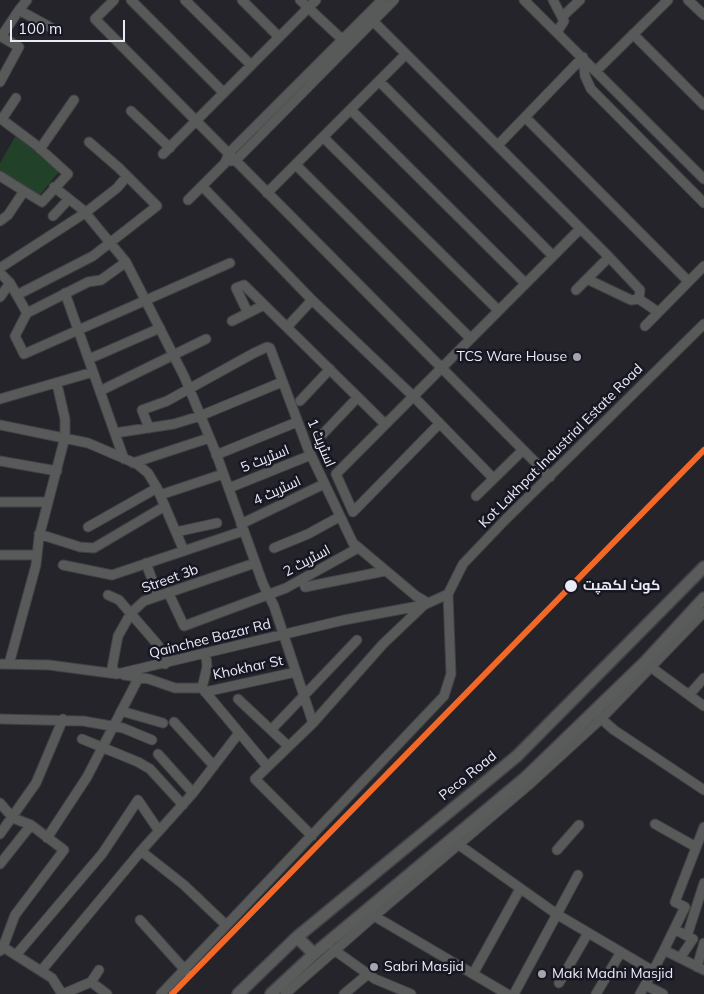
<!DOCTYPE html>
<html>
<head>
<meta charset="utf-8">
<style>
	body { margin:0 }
	#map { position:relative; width:704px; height:994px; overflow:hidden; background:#24242a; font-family:Mulish,sans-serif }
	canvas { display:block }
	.scale { position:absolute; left:10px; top:20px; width:115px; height:22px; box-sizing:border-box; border:2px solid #ebebf5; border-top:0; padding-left:6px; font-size:15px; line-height:18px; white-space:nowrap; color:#ebebf5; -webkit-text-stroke:4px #171724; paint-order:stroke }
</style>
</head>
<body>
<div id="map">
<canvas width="704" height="994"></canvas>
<div class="scale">100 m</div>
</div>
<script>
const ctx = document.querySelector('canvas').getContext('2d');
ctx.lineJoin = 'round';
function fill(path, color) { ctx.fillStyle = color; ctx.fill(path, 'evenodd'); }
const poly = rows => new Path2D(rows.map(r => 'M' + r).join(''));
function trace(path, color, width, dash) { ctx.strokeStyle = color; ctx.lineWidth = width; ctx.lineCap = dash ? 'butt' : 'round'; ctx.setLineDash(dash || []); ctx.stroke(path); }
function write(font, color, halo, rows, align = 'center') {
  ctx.font = font + ' Mulish,Cairo,sans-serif'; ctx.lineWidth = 5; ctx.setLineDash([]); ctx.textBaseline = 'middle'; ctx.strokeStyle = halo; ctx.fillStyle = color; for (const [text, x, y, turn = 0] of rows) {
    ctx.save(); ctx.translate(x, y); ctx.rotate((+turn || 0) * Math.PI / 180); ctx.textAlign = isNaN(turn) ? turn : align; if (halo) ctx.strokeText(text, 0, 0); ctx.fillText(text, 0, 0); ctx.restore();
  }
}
const green = poly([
	[16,135,59,172,39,196,0,172,0,163]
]);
const minor = poly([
	[114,0,95,19,550,477],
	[131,0,224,93],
	[185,0,251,65],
	[242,0,279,37],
	[300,0,347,44],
	[524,0,704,179],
	[553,0,564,21,557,32],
	[688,0,704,15],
	[19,10,27,0],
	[562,17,580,0],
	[373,21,609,257,640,290,639,299],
	[633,34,704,105],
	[0,36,19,47,0,82],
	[1,37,19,10,50,27],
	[583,57,585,76,591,89,704,203],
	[596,71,668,0],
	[379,81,553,256],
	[351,110,525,283],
	[131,111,170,148],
	[0,118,36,145,68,174,42,202,24,191,8,215,0,221],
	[526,118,688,281],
	[2,119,16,98],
	[323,137,498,310],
	[499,144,583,57],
	[40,149,74,100],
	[163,154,316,0],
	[231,161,236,160,394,0],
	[296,165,470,338],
	[0,176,24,191],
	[202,186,312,300,414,397,493,478],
	[54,187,83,210,126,262,101,280,88,282,27,313,15,336,24,354,230,263],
	[267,193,406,54],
	[188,200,225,163,229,153,382,0],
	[53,216,69,199],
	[126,262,184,376,216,453,263,584,274,606,313,723],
	[0,268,85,213,117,188,127,176],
	[0,273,10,283,27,313],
	[587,279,631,300,639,299,658,312],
	[576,290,609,257],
	[65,293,124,459],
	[17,295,93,256,157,206,119,168,89,142],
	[0,297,10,283],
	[248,313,236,288,244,285,385,424],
	[232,321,264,305],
	[645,326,704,266],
	[287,327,312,300],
	[89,359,160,328],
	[100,391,206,339],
	[0,399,93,372],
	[300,401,330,369],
	[439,424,353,512,336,474,580,229],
	[0,425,88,443,137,464,148,473,157,488,184,551],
	[149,428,142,410,167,401,254,353,267,347,270,348,308,449,353,543,416,596,428,603],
	[115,433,174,424,200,416,282,382],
	[319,438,357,398],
	[216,455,297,422],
	[0,461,57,471],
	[133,463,209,438],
	[229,488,311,455],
	[160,495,223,474],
	[476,496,523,450],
	[0,502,48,502],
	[241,524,324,484],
	[88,527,157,488],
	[176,532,217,523],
	[39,534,80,547,94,548,165,506],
	[274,548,308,534,339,517],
	[0,555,37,555],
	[146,563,158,596],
	[63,565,112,575,243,531],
	[303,580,305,587,385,571],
	[168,592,184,626,286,588,358,548],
	[448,594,463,564,505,520,704,324],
	[108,595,119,600,158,645,165,664],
	[0,664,49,665,117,674,344,620,424,605],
	[9,664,36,565,39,537,65,437,65,419,57,384],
	[648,665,704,706],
	[117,674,112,668,118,636,131,613,144,601,255,563],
	[124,675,149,679,175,688,202,688,267,766],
	[202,688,207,667,206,654],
	[205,692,296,672],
	[689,695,704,678],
	[238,699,288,746],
	[121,711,163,723],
	[598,716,614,730,704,790],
	[0,719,83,721,123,728,152,740],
	[174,722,214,766],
	[271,730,357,640],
	[82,739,138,762,150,769,183,805],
	[158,754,193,793],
	[0,803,13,818,31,825,64,850,15,915,3,947],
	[655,824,696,847],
	[0,834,36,783,63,719],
	[312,836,255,779,313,723,383,644,424,605,448,594],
	[47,838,87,777,139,677],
	[455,842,558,915,653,971,664,950,704,970],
	[557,850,579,825],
	[141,851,184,885,226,925],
	[0,864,31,825],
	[369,913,507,994],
	[140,920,186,971],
	[674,929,693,939,680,958],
	[687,936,704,883],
	[334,950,375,979,411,994],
	[664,950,685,907,675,902,704,827],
	[0,951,3,947,52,978,62,994],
	[16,955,102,854,138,800,159,831],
	[697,967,704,943],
	[41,971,141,851,193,793,239,733],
	[473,974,520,889],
	[91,982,99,970],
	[559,983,588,933],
	[645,985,663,994],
	[63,994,91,982,107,994],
	[161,994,444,696,451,674,448,594],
	[285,994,373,917,531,783,601,719,704,612],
	[344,994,368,974],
	[514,994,578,875],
	[596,994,621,952],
	[640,994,653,971]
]);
const major = poly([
	[297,937,314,954],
	[238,994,297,937,517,756,704,567],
	[271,994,314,954,525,778,645,662,704,598]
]);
const rail1 = poly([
	[172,994,704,450]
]);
const markers = [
	[577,357,5,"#a5a5ae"],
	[571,586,7,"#ebebf5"],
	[374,967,5,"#a5a5ae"],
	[542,974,5,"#a5a5ae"]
];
const poiNames = [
	["TCS Ware House",567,357,"right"],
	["Sabri Masjid",384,967],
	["Maki Madni Masjid",552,974]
];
const streetNames = [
	["اسٹریٹ 1",321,443,67],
	["Kot Lakhpat Industrial Estate Road",561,446,-45],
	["اسٹریٹ 5",265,459,-22],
	["اسٹریٹ 4",277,491,-25],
	["اسٹریٹ 2",307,561,-28],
	["Street 3b",170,579,-20],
	["Qainchee Bazar Rd",210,639,-14],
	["Khokhar St",248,668,-12],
	["Peco Road",468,776,-39]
];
const stopNames = [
	["کوٹ لکھپت",583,586]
];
fill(green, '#214129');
trace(minor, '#414146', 11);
trace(major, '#414146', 14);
trace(minor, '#585a59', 9);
trace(major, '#5a5b5b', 11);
trace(rail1, '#f36827', 6);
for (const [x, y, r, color] of markers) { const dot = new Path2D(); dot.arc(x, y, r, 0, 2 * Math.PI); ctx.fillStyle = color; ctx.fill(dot); trace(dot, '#171724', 2); }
write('14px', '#ebebf5', '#171724', poiNames, 'left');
write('14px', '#ebebf5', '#171724', streetNames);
write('bold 14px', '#ebebf5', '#171724', stopNames, 'left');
</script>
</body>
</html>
